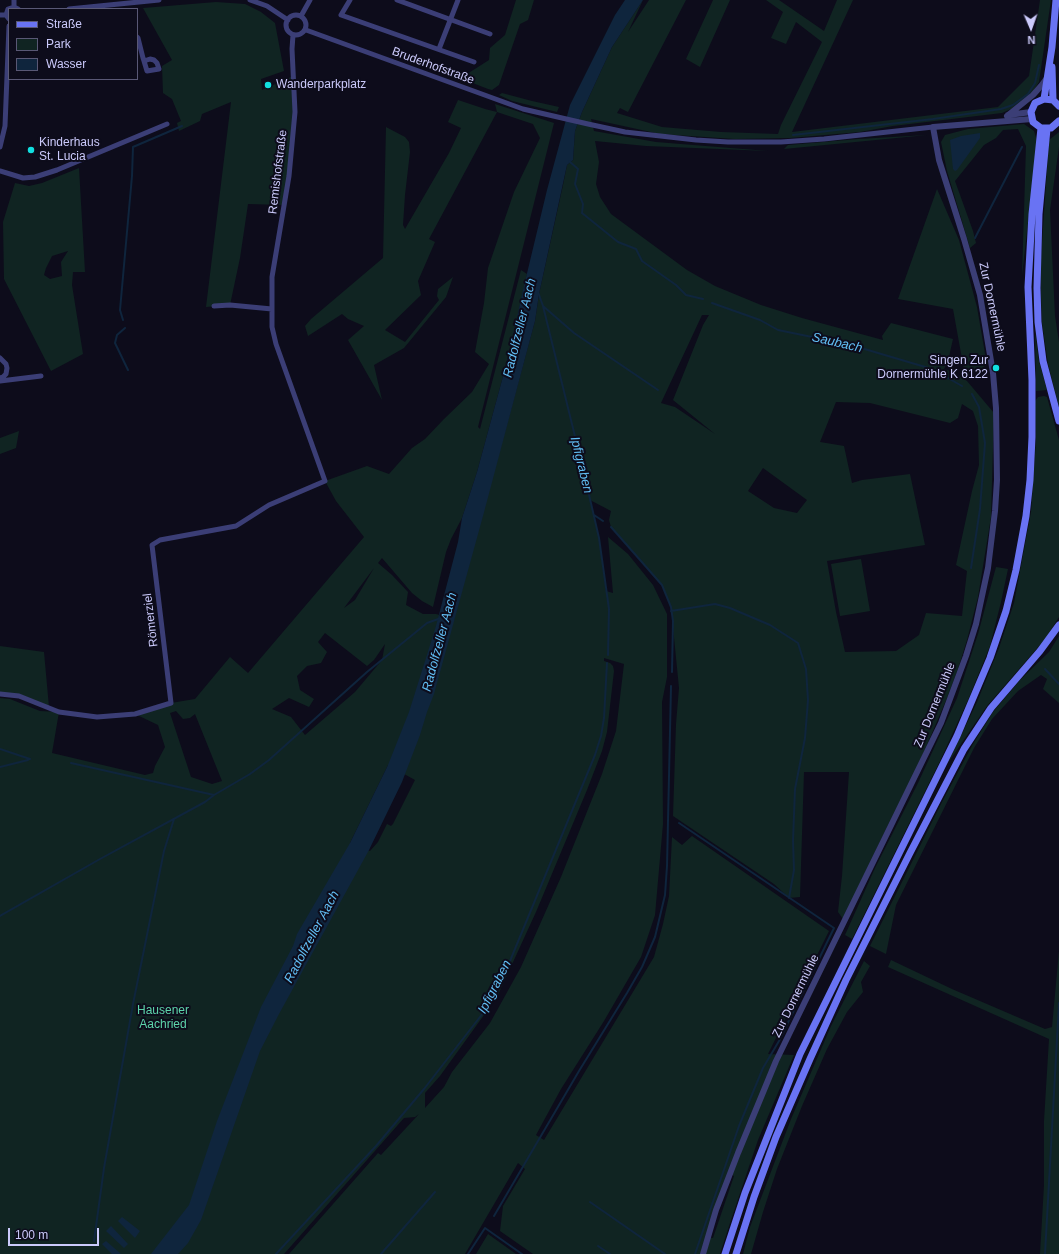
<!DOCTYPE html>
<html>
<head>
<meta charset="utf-8">
<style>
	body { margin:0 }
	#map { position:relative; width:1059px; height:1254px; overflow:hidden; background:#0d0c1b; font-family:Helvetica,sans-serif }
	canvas { display:block }
	.legend { position:absolute; left:8px; top:8px; width:130px; height:72px; box-sizing:border-box; background:#0d0c1b; border:1px solid #595875; margin:0; padding:5px 7px; list-style:none; font-size:12px; color:#cbcafb }
	.legend li { display:flex; align-items:center; gap:8px; height:20px }
	.legend b { width:20px; border:1px solid #595875 }
	.north { position:absolute; left:1011px; top:8px; width:40px; height:40px; -webkit-text-stroke:3px #0d0c1b; paint-order:stroke; rotate:178deg; font-size:11px; font-weight:700; line-height:16px; text-align:center; color:#cbcafb }
	.north::after { content:''; display:block; margin:auto; width:14px; height:18px; background:#cbcafb; clip-path:polygon(50% 0,100% 100%,50% 72%,0 100%) }
	.scale { position:absolute; left:8px; top:1228px; width:91px; height:18px; box-sizing:border-box; border:2px solid #cbcafb; border-top:0; padding-left:5px; font-size:12px; line-height:14px; white-space:nowrap; color:#cbcafb; -webkit-text-stroke:3px #0d0c1b; paint-order:stroke }
</style>
</head>
<body>
<div id="map">
<canvas width="1059" height="1254"></canvas>
<ul class="legend">
<li><b style="height:5px;background:#6973f3"></b>Straße</li>
<li><b style="height:11px;background:#102422"></b>Park</li>
<li><b style="height:11px;background:#0f253d"></b>Wasser</li>
</ul>
<div class="north">N</div>
<div class="scale">100 m</div>
</div>
<script>
const ctx = document.querySelector('canvas').getContext('2d');
ctx.lineJoin = 'round';
function fill(path, color) { ctx.fillStyle = color; ctx.fill(path, 'evenodd'); }
const poly = rows => new Path2D(rows.map(r => 'M' + r).join(''));
function trace(path, color, width, dash) { ctx.strokeStyle = color; ctx.lineWidth = width; ctx.lineCap = dash ? 'butt' : 'round'; ctx.setLineDash(dash || []); ctx.stroke(path); }
function write(font, color, halo, rows, align = 'center') {
  ctx.font = font + ' Helvetica,sans-serif'; ctx.lineWidth = 4; ctx.setLineDash([]); ctx.textBaseline = 'middle'; ctx.strokeStyle = halo; ctx.fillStyle = color; for (const [text, x, y, turn = 0] of rows) {
    ctx.save(); ctx.translate(x, y); ctx.rotate((+turn || 0) * Math.PI / 180); ctx.textAlign = isNaN(turn) ? turn : align; if (halo) ctx.strokeText(text, 0, 0); ctx.fillText(text, 0, 0); ctx.restore();
  }
}
const green = poly([
	[516,0,534,0,528,20,520,24,499,85,492,90,488,89,427,65,467,74,489,60,490,48,505,35],
	[643,0,628,32,649,0,686,0,628,112,620,108,617,113,662,127,721,132,778,134,781,125,822,42,796,22,786,44,771,38,783,12,766,0,779,0,824,31,837,0,853,0,792,132,998,107,1029,76,1040,0,1051,0,1039,82,1032,93,1011,109,1002,113,893,126,860,132,790,138,735,139,660,134,591,119,594,131,656,142,768,151,646,146,595,141,599,162,596,184,600,197,611,214,687,270,715,286,761,305,802,318,883,340,882,336,891,323,953,339,948,361,944,369,951,371,967,381,994,413,991,517,978,597,967,640,958,669,947,698,917,768,887,827,843,919,838,912,842,876,849,772,804,772,800,897,789,898,774,884,673,816,676,724,679,688,671,607,662,585,648,569,611,527,609,520,611,511,590,500,599,538,606,591,613,593,608,537,628,554,653,585,667,614,667,677,662,702,663,824,655,915,641,957,604,1021,561,1089,536,1135,544,1140,654,957,663,924,669,896,672,837,682,845,692,836,829,931,768,1054,794,1055,758,1140,730,1223,720,1254,533,1254,500,1231,503,1206,525,1169,518,1163,465,1254,289,1254,378,1153,381,1155,419,1114,415,1117,404,1118,284,1254,0,1254,0,698,10,699,40,711,59,712,52,753,145,775,153,773,155,766,165,747,158,725,135,714,171,703,195,699,230,657,248,673,364,537,336,501,325,481,367,466,389,474,412,448,425,439,444,419,472,392,489,364,475,352,484,303,488,268,514,192,540,138,533,124,497,112,429,239,435,242,418,281,421,295,385,330,405,342,439,300,437,296,438,289,453,277,446,297,404,348,374,365,382,400,348,340,364,326,348,319,342,314,308,336,305,326,311,319,383,258,386,127,405,137,409,142,410,152,405,195,403,225,405,229,449,153,461,128,448,122,458,100,485,109,497,112,495,104,554,123,478,427,480,429,521,270,527,274,508,358,477,472,462,518,451,539,446,552,433,607,422,601,412,593,382,558,378,563,392,575,408,592,406,605,423,614,436,614,454,619,535,321,539,294,563,185,567,165,573,160,575,131,582,112,612,47],
	[702,315,709,315,703,325,673,400,715,434,675,407,661,403],
	[836,402,870,403,950,423,958,418,962,404,973,411,978,426,979,465,972,491,956,565,967,571,962,616,926,613,919,635,896,651,845,652,836,612,827,561,925,545,910,474,862,480,852,483,844,446,820,442],
	[763,468,807,500,797,513,774,508,748,491],
	[374,568,355,600,344,608],
	[325,633,367,666,374,660,385,644,382,660,355,692,305,735,291,717,272,709,289,698,309,707,314,699,300,690,297,676,307,666,321,663,327,652,318,642],
	[604,658,624,664,616,731,602,774,561,877,521,967,490,1023,452,1072,444,1087,425,1108,425,1093,440,1076,497,997,536,912,587,790,602,751,607,732,614,671,613,666,610,663,604,661],
	[176,711,183,719,190,718,195,714,222,781,212,784,191,777,170,713],
	[388,765,415,780,393,824,391,826,387,824,378,842,370,851,350,843],
	[730,1173,734,1176,713,1238,708,1237],
	[713,0,730,0,700,67,686,59],
	[216,2,245,4,261,12,275,23,284,71,261,79,262,90,293,76,295,112,285,205,248,204,240,258,230,305,206,307,231,102,202,114,200,121,179,131,177,123,181,121,172,99,163,93,162,66,172,60,143,8],
	[502,93,532,101,559,107,557,112,512,101,499,95],
	[1024,124,1034,131,1037,141,1022,276,1026,146,1018,129,1003,130,996,138,984,145,955,181,973,231,976,243,970,248,947,171,941,142,945,135,968,129],
	[1059,132,1059,147,1050,210,1055,316,1059,342,1059,407,1048,364,1042,323,1040,272,1049,140],
	[927,135,784,149,788,145,858,139],
	[79,168,85,272,73,272,72,285,83,354,51,371,4,279,3,222,15,183,29,186,42,183],
	[68,251,61,262,62,276,50,279,44,275,46,268,52,256],
	[937,189,959,240,977,307,987,365,978,370,973,369,964,370,953,309,898,299],
	[1035,332,1039,361,1047,390,1036,391],
	[1044,396,1047,397,1059,440,1059,617,1046,638,987,706,948,763,977,702,999,648,1014,603,1031,512,1036,440,1035,401,1038,397],
	[19,431,16,448,0,454,0,438],
	[861,559,870,611,840,616,831,564],
	[996,567,1008,569,1001,602,990,646,968,700,940,761,852,939,845,935,875,868,918,783,957,698,978,634],
	[1059,636,1059,703,1043,689,1047,679,1041,675,1018,691,992,719,974,748,896,905,886,954,870,946,942,802,973,744,993,712,1020,680,1049,652],
	[0,646,44,652,49,707,19,696,0,694],
	[1059,951,1059,1254,1040,1254,1044,1185,1044,1121,1049,1039,888,967,891,960,952,989,1045,1029,1052,1027],
	[864,961,870,966,861,982,863,992,847,1012,827,1049,802,1106,777,1169,763,1212,751,1254,743,1254,750,1227,791,1119,831,1026],
	[488,1234,516,1254,476,1254]
]);
const water = poly([
	[625,0,643,0,612,47,582,112,575,131,573,160,567,165,539,294,535,321,483,516,434,694,427,712,420,735,402,782,369,850,279,1014,260,1051,201,1220,188,1243,178,1254,151,1254,189,1205,217,1121,261,1007,293,946,297,934,350,843,388,765,409,712,436,626,458,542,462,518,477,472,508,358,523,290,547,190,570,105,615,15],
	[980,133,980,138,957,170,955,171,953,169,950,140,961,136],
	[122,1217,140,1231,135,1238,118,1221],
	[111,1226,128,1244,124,1248,106,1231],
	[106,1241,121,1254,112,1254,102,1244]
]);
const stream = poly([
	[793,135,933,119,1001,109,1013,105,1028,94,1035,83,1039,65],
	[569,161,578,169,575,184,583,204,582,213,618,242,636,249,642,261,676,285,686,295,703,299],
	[975,238,1022,147],
	[538,292,543,306,584,473,599,538,609,609,608,655],
	[712,303,760,320,778,330,851,345,932,369,962,386],
	[543,306,574,333,658,390],
	[123,320,120,310,132,176,133,147,182,126],
	[125,328,117,335,115,343,128,370],
	[594,515,603,521],
	[611,527,648,569,662,585,671,607,673,621,672,672],
	[971,568,980,509,985,443,979,407,972,394],
	[671,611,715,604,730,608,770,625,798,643,806,669,808,700,805,738,795,789,793,841,794,870,789,898],
	[1045,669,1059,684],
	[0,749,30,759],
	[71,763,214,795],
	[0,767,28,760],
	[679,823,834,928,779,1041,763,1068,739,1126,695,1254],
	[0,916,100,859,205,802,214,795,250,774,269,760,367,672,427,623,441,618],
	[590,1202,665,1254],
	[494,1216,579,1071,627,993,642,967,655,937,665,895,667,866,671,686],
	[94,1241,104,1168,133,1004,164,851,174,819],
	[598,1246,610,1254],
	[276,1254,376,1146,424,1089,483,1013,495,992,510,961,595,755,601,736,604,718,607,663],
	[381,1254,435,1192],
	[468,1254,485,1228,522,1254],
	[1045,1254,1059,1003]
]);
const minor = poly([
	[250,0,267,6,288,20],
	[350,0,341,15,474,62],
	[397,0,490,34],
	[14,7,14,0],
	[69,9,159,0],
	'286 25a10 10 0 1 1 20 0a10 10 0 1 1-20 0Z',
	[0,15,6,15],
	[301,16,310,0],
	[9,19,6,15,8,9,14,7,18,9],
	[306,30,523,109,588,124,625,132,696,140,728,142,781,142,824,139,933,127],
	[137,37,138,38,143,58,144,61,147,71,159,69,157,63,154,60,150,59,144,61],
	[439,49,458,0],
	[0,147,5,126,9,26],
	[0,171,23,178,35,177,57,170,167,124],
	[214,306,230,305,272,309],
	[0,358,6,364,7,368,6,374,3,377,0,378],
	[0,381,41,376],
	[0,694,19,696,59,712,97,717,135,714,171,703,152,545,160,540,236,526,269,505,325,481,276,344,272,327,272,277,289,176,295,112,292,49,293,35]
]);
const tertiary = poly([
	[1008,115,1031,112],
	[1007,116,1033,95,1041,86,1047,78],
	[703,1254,716,1210,738,1153,776,1061,941,723,966,656,976,624,988,568,995,511,997,480,996,408,993,373,980,295,964,239,939,160,933,127,1032,119]
]);
const secondary = poly([
	[1052,67,1053,100],
	[1044,99,1052,47,1056,0],
	[1059,106,1053,100,1044,99,1035,103,1031,112,1033,122,1041,128,1051,128,1059,121],
	[1047,129,1039,214,1037,288,1038,322,1043,361,1059,421],
	[725,1254,745,1193,800,1054,957,736,990,658,1006,611,1016,570,1026,516,1030,480,1032,437,1032,380,1028,287,1032,214,1041,128],
	[736,1254,754,1197,776,1137,810,1059,846,980,910,853,964,749,991,708,1040,651,1059,625]
]);
const markers = [
	[268,85,4,"#11dfe0"],
	[31,150,4,"#11dfe0"],
	[996,368,4,"#11dfe0"]
];
const streetNames = [
	["Bruderhofstraße",433,66,20],
	["Remishofstraße",278,172,-83],
	["Zur Dornermühle",992,307,78],
	["Römerziel",151,620,-97],
	["Zur Dornermühle",935,705,-68],
	["Zur Dornermühle",796,996,-64]
];
const poiNames = [
	["Wanderparkplatz",276,85],
	["Kinderhaus",39,143],
	["St. Lucia",39,157],
	["Singen Zur",988,361,"right"],
	["Dornermühle K 6122",988,375,"right"]
];
const parkNames = [
	["Hausener",163,1011],
	["Aachried",163,1025]
];
const waterNames = [
	["Radolfzeller Aach",520,328,-76],
	["Saubach",837,343,13],
	["Ipfigraben",581,465,76],
	["Radolfzeller Aach",440,642,-75],
	["Radolfzeller Aach",312,937,-62],
	["Ipfigraben",495,987,-63]
];
fill(green, '#102422');
fill(water, '#0f253d');
trace(stream, '#0f253d', 2);
trace(minor, '#3b3e76', 5);
trace(tertiary, '#3b3e76', 6);
trace(secondary, '#6973f3', 7);
for (const [x, y, r, color] of markers) { const dot = new Path2D(); dot.arc(x, y, r, 0, 2 * Math.PI); ctx.fillStyle = color; ctx.fill(dot); trace(dot, '#0d0c1b', 1.5); }
write('12px', '#cbcafb', '#0d0c1b', streetNames);
write('12px', '#cbcafb', '#0d0c1b', poiNames, 'left');
write('12px', '#5dd4ab', '#0d0c1b', parkNames);
write('italic 13px', '#61bdf3', '#0d0c1b', waterNames);
</script>
</body>
</html>
